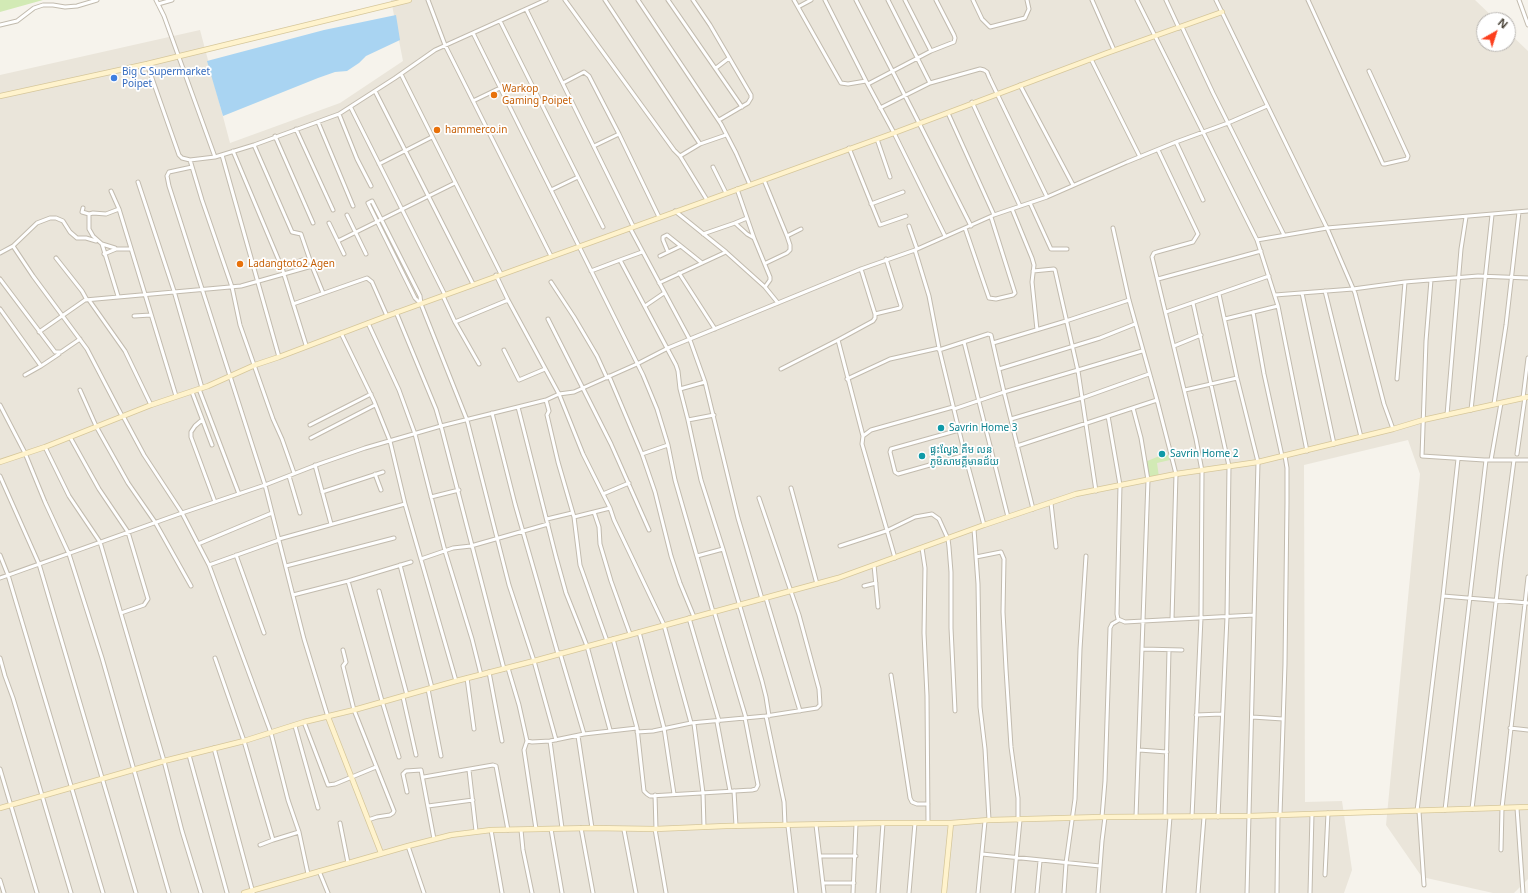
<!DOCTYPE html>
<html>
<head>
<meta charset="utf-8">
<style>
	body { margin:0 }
	#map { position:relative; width:1528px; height:893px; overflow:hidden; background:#f6f3ec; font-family:"Noto Sans",sans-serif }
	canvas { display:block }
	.north { position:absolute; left:1476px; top:12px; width:40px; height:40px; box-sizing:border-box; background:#fff; border:1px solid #b7b4b0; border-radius:50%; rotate:39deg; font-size:11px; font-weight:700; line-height:16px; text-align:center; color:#4b4439 }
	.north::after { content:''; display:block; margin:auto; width:14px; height:18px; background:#fc3f1d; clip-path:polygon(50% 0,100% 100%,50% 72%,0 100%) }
</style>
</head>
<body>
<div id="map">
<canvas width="1528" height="893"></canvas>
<div class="north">N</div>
</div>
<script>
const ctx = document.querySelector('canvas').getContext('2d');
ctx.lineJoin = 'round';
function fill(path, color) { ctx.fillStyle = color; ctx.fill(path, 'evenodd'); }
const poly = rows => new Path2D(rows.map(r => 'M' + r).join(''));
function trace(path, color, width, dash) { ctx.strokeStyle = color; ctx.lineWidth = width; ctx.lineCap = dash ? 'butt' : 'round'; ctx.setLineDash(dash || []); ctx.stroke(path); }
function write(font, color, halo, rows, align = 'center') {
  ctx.font = font + ' "Noto Sans","Noto Sans Khmer",sans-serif'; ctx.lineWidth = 3.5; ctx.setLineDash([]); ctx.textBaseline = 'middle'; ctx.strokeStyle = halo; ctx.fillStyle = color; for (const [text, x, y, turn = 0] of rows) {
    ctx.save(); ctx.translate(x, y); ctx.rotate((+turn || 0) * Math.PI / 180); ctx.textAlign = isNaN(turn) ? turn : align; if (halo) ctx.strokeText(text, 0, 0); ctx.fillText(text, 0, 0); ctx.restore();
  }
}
const residential = poly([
	[391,0,1475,0,1496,20,1484,20,1484,44,1508,44,1508,32,1528,51,1528,879,1514,893,1493,893,1422,877,1386,825,1420,474,1408,440,1304,465,1305,802,1342,801,1352,870,1344,893,0,893,0,75,200,30,230,143,340,103,403,61]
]);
const green = poly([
	[0,0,43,0,0,12],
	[1168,455,1170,460,1157,463,1159,477,1148,480,1145,462,1157,457]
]);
const water = poly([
	[396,15,400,40,366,56,359,63,347,71,335,72,318,78,223,116,207,61,324,30]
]);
const street = poly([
	[156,0,164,16,215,157],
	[428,0,445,45,551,256],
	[565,0,674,150,680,156,707,200],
	[605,0,700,144],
	[638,0,721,124,736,153,750,185],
	[668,0,742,107],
	[693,0,710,25,751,95,751,98,748,103,719,120],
	[794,0,841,83,848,84,866,81],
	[825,0,866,81,894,133,945,236],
	[856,0,919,123,971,226],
	[888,0,930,83],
	[905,0,931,51],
	[973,0,982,19,990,27,1025,18,1029,9,1027,0],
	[1092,0,1114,50],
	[1137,0,1257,240,1278,306,1307,451],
	[1166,0,1179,28],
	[1216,0,1327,228,1355,293,1384,404,1393,429],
	[1308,0,1383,164,1385,164,1407,159,1408,156,1369,71],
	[1519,0,1528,25],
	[158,4,172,0],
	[798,7,811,0],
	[526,9,633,226],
	[500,21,603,227],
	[0,25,17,21,34,8,43,5,53,5,65,7,77,6,97,0],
	[1182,27,1213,93,1284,235],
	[473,33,643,375,657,409,668,445,675,480,713,612],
	[1091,59,1140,157],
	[147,64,179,155,182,158,190,160,215,157,254,145,339,114,395,78,435,50,546,0],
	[716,68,729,58],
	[401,74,501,274],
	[563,83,584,72,589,76,619,134,659,217],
	[868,84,931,51,954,42,955,38,954,35,936,0],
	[1020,85,1073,185],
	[375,91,473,284],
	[473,101,500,88],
	[972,102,1020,206],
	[351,108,445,295],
	[880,108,930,83,980,69,984,70,987,72,989,77,1047,197],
	[948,113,994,215,1047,197,1127,162,1176,142,1228,123,1267,106],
	[339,114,357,159,371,186],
	[318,122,353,206],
	[296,129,333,210],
	[275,136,313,223],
	[877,139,890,177],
	[1176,142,1203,200],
	[254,145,292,232,301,234,312,266],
	[594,146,619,134],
	[849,148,880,225,906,216],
	[1158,150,1198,234,1193,242,1157,252,1154,253,1152,257,1196,439,1202,471,1201,618,1192,817],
	[233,151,282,268,306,345],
	[222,155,279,357],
	[680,156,700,144,726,135],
	[190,160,202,200,232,287,240,325,273,419,282,439,294,473],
	[379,164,432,137],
	[192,167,169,172,167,176,169,186,265,485,304,639,328,717],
	[713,167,726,193],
	[764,180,787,236,801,229],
	[138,182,174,291,202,388],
	[737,189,754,238,770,277,770,280,765,287],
	[551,190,578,177],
	[111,191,119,209,176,396],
	[1030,203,1051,249,1067,249],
	[871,204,903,192],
	[83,208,82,212,89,214,93,213,106,214,119,209],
	[1012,209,1032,258,1034,265,1032,282,1037,330],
	[675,211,726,252,765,287,778,303],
	[89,214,89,229,93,236,102,244,118,296],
	[347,215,366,254],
	[329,223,344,254],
	[735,223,747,218],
	[909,226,917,249],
	[630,228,690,340,705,382,738,518,762,599],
	[965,228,989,298,996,299,1013,295,1015,293,991,217],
	[1113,228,1129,300,1157,400,1176,474,1172,619],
	[703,234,735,223,747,234,754,238],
	[1257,240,1327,228,1528,211],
	[96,241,86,238,77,238,70,232,63,221,56,218,50,218,37,223,13,246,33,276,87,349,122,416],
	[338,241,455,183],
	[102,244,115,248],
	[915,250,929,296,939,348,965,455,984,525],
	[668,252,663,240,663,237,667,235,702,263],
	[0,253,13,246],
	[104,254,116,249,131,249],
	[660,256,681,246],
	[56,258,82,291,87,300],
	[620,260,642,252],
	[766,263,787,253,790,250,790,245,787,236],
	[282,268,302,260],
	[861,269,875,314,875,318,873,321,838,340,863,436],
	[591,271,620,260,676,365,678,371,680,389],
	[1033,271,1054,269,1055,270,1078,371,1096,491],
	[679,273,715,329],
	[496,275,508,300,559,394,583,454,610,508,614,520,664,625,691,723],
	[0,279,55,352,61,352,80,339],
	[1158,279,1261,251],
	[1431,280,1426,341,1422,456,1484,460,1528,460],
	[551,282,574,317,597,356,607,378],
	[659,283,726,252],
	[1325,291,1361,437],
	[1302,293,1334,444],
	[1219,294,1237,378,1258,462,1247,893],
	[1275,295,1353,289,1405,282,1478,276,1528,278],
	[443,296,455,322,479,364],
	[89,300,125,351,151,405],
	[1193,303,1229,466,1227,617,1218,817],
	[293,304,367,278,372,282,387,316],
	[421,304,415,298,368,203,372,201,420,296,421,304,467,420,509,585,534,661,556,740],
	[645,306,664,293],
	[0,309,41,366],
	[396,312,436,409,441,426,504,669],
	[1166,312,1269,276],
	[1253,312,1264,374,1282,456],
	[875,314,900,308,901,306,886,259],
	[134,316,151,315],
	[548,319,611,444,649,530],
	[1225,319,1278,306],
	[455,322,508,300],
	[368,323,399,390,415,434,445,551,472,639,481,675],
	[39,332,85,300,241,286,312,266,323,293],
	[341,333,374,401,390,441,405,504,456,681],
	[964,342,1008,517],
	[993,343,1066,321,1129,300],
	[1174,346,1201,335],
	[504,350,519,380,545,369],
	[939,350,988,334,991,335,1004,392,1033,509],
	[781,369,838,340],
	[999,369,1100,338,1135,324],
	[25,375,41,366,59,354],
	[609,376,642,454,655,492,671,556,680,583,694,617],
	[847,379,890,359,939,348],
	[1397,379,1405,282],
	[199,389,239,494],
	[80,390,96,426,128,483,155,522,191,586],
	[1185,390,1237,378],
	[192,392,212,445],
	[1523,398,1528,358],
	[546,400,549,411,547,415,558,462,574,517,580,565,607,641],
	[1494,404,1506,325,1519,212],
	[0,405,25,453,45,502,69,554,102,658,169,893],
	[518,407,556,557,566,593,587,646,610,730],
	[1133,408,1141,438,1148,480,1136,817],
	[954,409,1004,392,1142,351],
	[1471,410,1492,215],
	[492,413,515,504,558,654],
	[714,415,688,420,701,480,723,549,762,681,766,697,769,716],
	[1447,415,1461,249,1466,217],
	[123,416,144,455,182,513,209,565,271,733,288,800,299,832,308,874],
	[1108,416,1120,485,1117,614,1118,619,1125,622,1254,615],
	[1011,419,1082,398,1149,374],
	[202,420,195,426,191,432,191,437,215,502],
	[688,420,680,389,705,382],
	[310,425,371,394],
	[959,430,891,449,890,452,895,472,898,474,965,455],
	[70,437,99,489,128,532,148,599,144,605,121,613],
	[311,438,375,405],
	[1017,446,1157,400],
	[45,447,69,496,100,542,164,761,182,831,201,893],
	[642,454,668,445],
	[1517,454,1525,397],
	[1491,460,1501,403],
	[315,465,331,524],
	[375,474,381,490],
	[0,476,39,564,136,893],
	[289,476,300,513],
	[791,488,817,584],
	[322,492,383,472],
	[603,494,629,483],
	[431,497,459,490],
	[1051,503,1056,547],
	[594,512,599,527,600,544,611,581,630,634],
	[574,517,610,508],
	[547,519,572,513],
	[974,529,978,584,980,707,985,749,989,820],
	[279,539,405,504],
	[198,544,272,513],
	[840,546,886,531,915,517,932,514,939,519,948,539,949,547,951,572,951,628,955,711],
	[922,548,925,568,924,633,927,696,928,823],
	[0,555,8,575,103,893],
	[236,555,264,633],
	[697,556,723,549],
	[976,557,1001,552,1004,559,1003,612,1006,669,1011,747,1018,798,1018,820],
	[895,558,862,444,863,436,871,430,953,407],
	[421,559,453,548,471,546,548,524],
	[209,565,279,540],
	[400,565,432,688],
	[874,565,878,607],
	[286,566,394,538],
	[0,578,182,513,265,485,319,464,365,448,441,426,546,400,559,394,574,392,637,364,668,348,861,269,915,250,994,215],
	[348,581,382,701,399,757],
	[864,586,876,583],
	[379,591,407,695],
	[293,595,348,581,411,562],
	[1443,596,1528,603],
	[766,598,800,711],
	[714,611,746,718],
	[689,618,719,721],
	[639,632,664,728,674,794],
	[613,639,637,728,644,791,647,794,650,796,752,790,756,789,758,785,745,718],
	[1143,649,1182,650],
	[343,650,346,662,343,666,354,710,394,811,393,813,390,815,377,817,368,820],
	[560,653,584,734,637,728],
	[0,658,5,676,13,698,71,893],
	[215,658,244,741,273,840,299,832],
	[508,668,519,705,527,741,532,742,550,741,584,734],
	[489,672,502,741],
	[891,675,910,798,912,802,917,804,928,804],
	[467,678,474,729],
	[428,689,441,756],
	[403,697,416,755],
	[1196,715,1222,714],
	[766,716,784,802,785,825],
	[1252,717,1283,719],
	[304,722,328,785,335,784,376,767],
	[717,722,730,791],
	[694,724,703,793,704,827],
	[295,726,318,808],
	[1510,728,1528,730],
	[637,732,653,731,691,723,766,716,817,708,820,705,819,689,799,615,759,498],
	[578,736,592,828],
	[527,741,524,750,536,829],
	[550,741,562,828],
	[214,748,253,893],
	[1139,750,1167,752],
	[189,755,227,893],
	[0,769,37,893],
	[469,770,476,831],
	[424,777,493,765,496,766,508,830],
	[734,791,736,826],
	[407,792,403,774,406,771,421,770,434,839],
	[655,795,656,829],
	[428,806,473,800],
	[1517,808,1523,893],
	[1472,809,1501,559,1514,460],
	[1445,810,1486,460],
	[1417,811,1443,596,1458,459],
	[1419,811,1424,885],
	[1280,815,1285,664,1287,502,1287,468,1285,456],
	[1102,817,1105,781,1110,628,1112,624,1119,620],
	[1165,817,1169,650],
	[340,823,348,863],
	[816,825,824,893],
	[788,826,796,893],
	[581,828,593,893],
	[551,829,562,893],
	[655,829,666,893],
	[491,830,502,893],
	[521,830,523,850,532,893],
	[624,830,636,893],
	[260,845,273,840],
	[408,846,424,893],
	[1501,850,1502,808,1528,577],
	[982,854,1100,866],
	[820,856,856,856],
	[319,871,328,893],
	[1325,875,1328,813],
	[0,880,4,893],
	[823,883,854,883],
	[853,893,856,824],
	[878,893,883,823],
	[909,893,915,823],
	[978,893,985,821],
	[1013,893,1020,820],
	[1037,893,1040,861],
	[1064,893,1066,863,1075,799,1080,649,1086,556],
	[1098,893,1102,841,1105,817],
	[1164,893,1170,817],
	[1198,893,1204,817],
	[1277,893,1278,815],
	[1310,893,1312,814]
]);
const secondary = poly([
	[0,96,147,64,409,0],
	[0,462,45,447,151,405,208,386,255,365,279,357,387,316,894,133,1107,53,1222,12],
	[328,717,381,853],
	[0,808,164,761,244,741,304,722,354,710,456,681,534,661,838,578,984,525,1076,494,1176,474,1258,462,1393,429,1423,420,1528,397],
	[244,893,408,846,451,835,491,830,592,828,655,829,726,826,883,823,951,823,989,820,1102,817,1249,816,1528,807],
	[944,893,951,823]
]);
const markers = [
	[114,78,4,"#3f7fe0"],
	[494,95,4,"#e8710a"],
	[437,130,4,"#e8710a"],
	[240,264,4,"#e8710a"],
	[941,428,4,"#0f9aa8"],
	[1162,454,4,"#0f9aa8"],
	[922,456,4,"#0f9aa8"]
];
const shopNames = [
	["Big C Supermarket",122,72],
	["Poipet",122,84]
];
const foodNames = [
	["Warkop",502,89],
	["Gaming Poipet",502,101],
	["hammerco.in",445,130],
	["Ladangtoto2 Agen",248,264]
];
const cultureNames = [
	["Savrin Home 3",949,428],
	["ផ្ទះល្វែង គឹម លន",930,450],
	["ភូមិសាមគ្គីមានជ័យ",930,462],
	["Savrin Home 2",1170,454]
];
fill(residential, '#eae5da');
fill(green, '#d2eab5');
fill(water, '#a9d4f2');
trace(street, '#c2bbae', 5);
trace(secondary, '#d6c79b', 6);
trace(street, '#fff', 3);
trace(secondary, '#fff3cd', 4.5);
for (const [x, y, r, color] of markers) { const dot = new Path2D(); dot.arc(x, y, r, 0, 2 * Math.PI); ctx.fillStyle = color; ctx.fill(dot); trace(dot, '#fff', 1.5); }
write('10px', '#366cbe', '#fff', shopNames, 'left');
write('10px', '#c56008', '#fff', foodNames, 'left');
write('10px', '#0d838f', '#fff', cultureNames, 'left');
</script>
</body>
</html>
